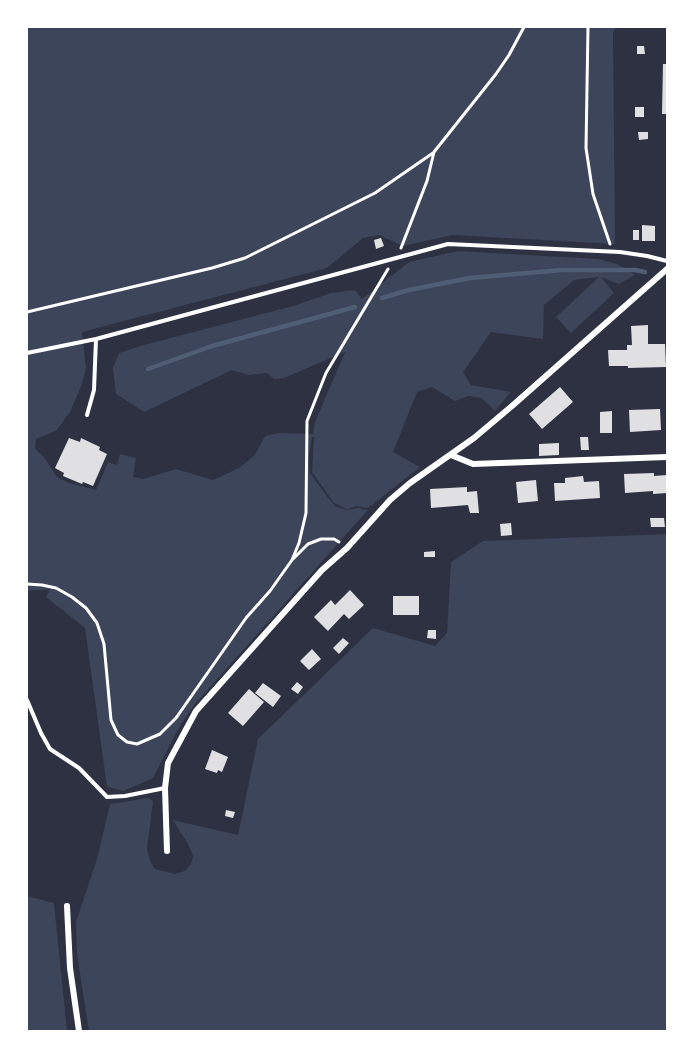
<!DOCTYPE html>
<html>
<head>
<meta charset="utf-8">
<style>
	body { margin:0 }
	#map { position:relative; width:694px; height:1058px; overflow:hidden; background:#2d3142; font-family:Mulish,sans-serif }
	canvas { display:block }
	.frame { position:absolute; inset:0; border:28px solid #fff; pointer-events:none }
</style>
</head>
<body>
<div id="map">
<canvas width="694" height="1058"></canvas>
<div class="frame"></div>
</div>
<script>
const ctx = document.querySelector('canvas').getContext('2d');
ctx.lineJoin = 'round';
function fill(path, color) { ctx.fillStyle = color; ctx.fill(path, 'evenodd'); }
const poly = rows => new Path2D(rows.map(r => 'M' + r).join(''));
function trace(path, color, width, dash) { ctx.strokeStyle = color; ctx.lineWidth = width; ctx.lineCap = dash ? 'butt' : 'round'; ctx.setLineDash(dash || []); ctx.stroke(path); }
const green = poly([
	[27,27,616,27,613,33,615,244,452,235,403,246,379,235,363,238,327,268,82,332,86,369,80,389,70,412,56,431,36,439,35,449,44,457,57,477,69,483,96,490,108,462,117,465,120,454,136,458,133,477,143,479,176,469,213,480,239,468,255,455,265,436,280,433,313,434,315,422,345,352,284,378,274,379,267,373,248,375,232,370,144,412,116,394,113,368,119,353,144,345,293,306,331,293,355,290,362,299,409,262,458,251,598,259,617,264,635,275,619,284,601,277,614,293,571,333,556,317,599,277,574,280,544,305,543,339,491,332,463,372,471,385,511,392,495,411,482,398,469,396,455,401,432,387,417,392,393,452,420,467,368,508,357,506,347,509,334,503,312,472,314,437,312,437,309,456,310,473,329,499,336,507,347,510,359,508,368,510,195,704,181,724,153,778,124,791,107,787,85,628,46,597,50,589,27,591],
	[667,534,667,1031,89,1031,77,955,76,922,97,859,110,804,148,798,153,801,147,849,150,861,155,869,175,874,185,871,191,864,193,856,188,844,173,820,238,835,258,739,373,628,435,646,447,633,451,562,483,541],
	[27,896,54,903,67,1031,27,1031]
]);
const stream = poly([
	[382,298,409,290,470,278,562,270,635,270,645,272],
	[148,369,212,346,355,307]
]);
const building = poly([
	[637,46,644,46,645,54,637,54],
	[663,64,667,64,667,114,662,114],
	[635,107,644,107,644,117,635,117],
	[638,132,648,132,648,139,639,140],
	[642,225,655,226,655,241,642,241],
	[633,230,639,230,639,240,633,240],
	[381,238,384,246,376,249,374,240],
	[648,325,648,344,665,344,666,367,628,368,628,366,609,366,608,350,627,350,627,345,632,345,631,326],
	[560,387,573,402,542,429,529,414],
	[660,409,661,430,630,432,629,410],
	[612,411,612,433,600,433,600,412],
	[580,437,588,437,589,450,581,450],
	[69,438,80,442,81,438,100,447,99,450,107,454,93,486,83,482,82,484,63,476,64,473,55,468],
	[559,443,559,455,539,456,539,444],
	[654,473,654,476,667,475,667,493,653,494,653,491,625,493,624,474],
	[583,476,584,482,599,481,600,498,555,501,554,483,565,483,565,478],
	[536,480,538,501,518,503,516,482],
	[467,487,467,492,477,491,479,513,470,513,468,505,431,508,430,489],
	[650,518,664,518,665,527,651,527],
	[511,523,512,535,501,536,500,524],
	[435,551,435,557,424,557,424,552],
	[350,590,364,605,349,619,344,614,328,631,314,617,331,600,335,605],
	[393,596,419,596,419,615,393,615],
	[428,630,436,630,436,639,427,638],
	[343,638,349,643,339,654,333,648],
	[312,649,321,659,309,670,300,661],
	[297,682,303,687,298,694,291,689],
	[263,683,281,696,273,707,255,693],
	[249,689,264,702,243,726,228,713],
	[212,750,228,757,222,772,218,770,217,773,205,769],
	[226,810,235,812,233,818,225,816]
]);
const path = poly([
	[588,27,586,148,593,194,610,244],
	[401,248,427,181,434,152,496,74,509,55,524,27],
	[27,312,212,268,245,258,375,193,433,153],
	[293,559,308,544,321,539,334,539,339,542],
	[27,584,42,585,56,588,72,597,86,608,97,623,104,644,111,720,118,735,127,742,137,744,160,734,176,718,246,618,270,591,292,560,299,543,306,513,307,421,326,373,388,269]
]);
const service = poly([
	[27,353,96,339,448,244,620,252,647,256,667,261],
	[87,415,94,390,96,339],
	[27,700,41,733,50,749,79,768,107,797,125,796,165,788]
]);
const minor = poly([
	[451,455,473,464,667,457],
	[167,851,165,788,168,763,196,711,322,570,347,548,390,500,410,483,474,438,512,406,667,269],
	[67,906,70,968,79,1031]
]);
fill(green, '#3c4559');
trace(stream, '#4f5d75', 4.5);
fill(building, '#e0e0e3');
trace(path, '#fff', 3);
trace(service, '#fff', 4);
trace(minor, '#fff', 6);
</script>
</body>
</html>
